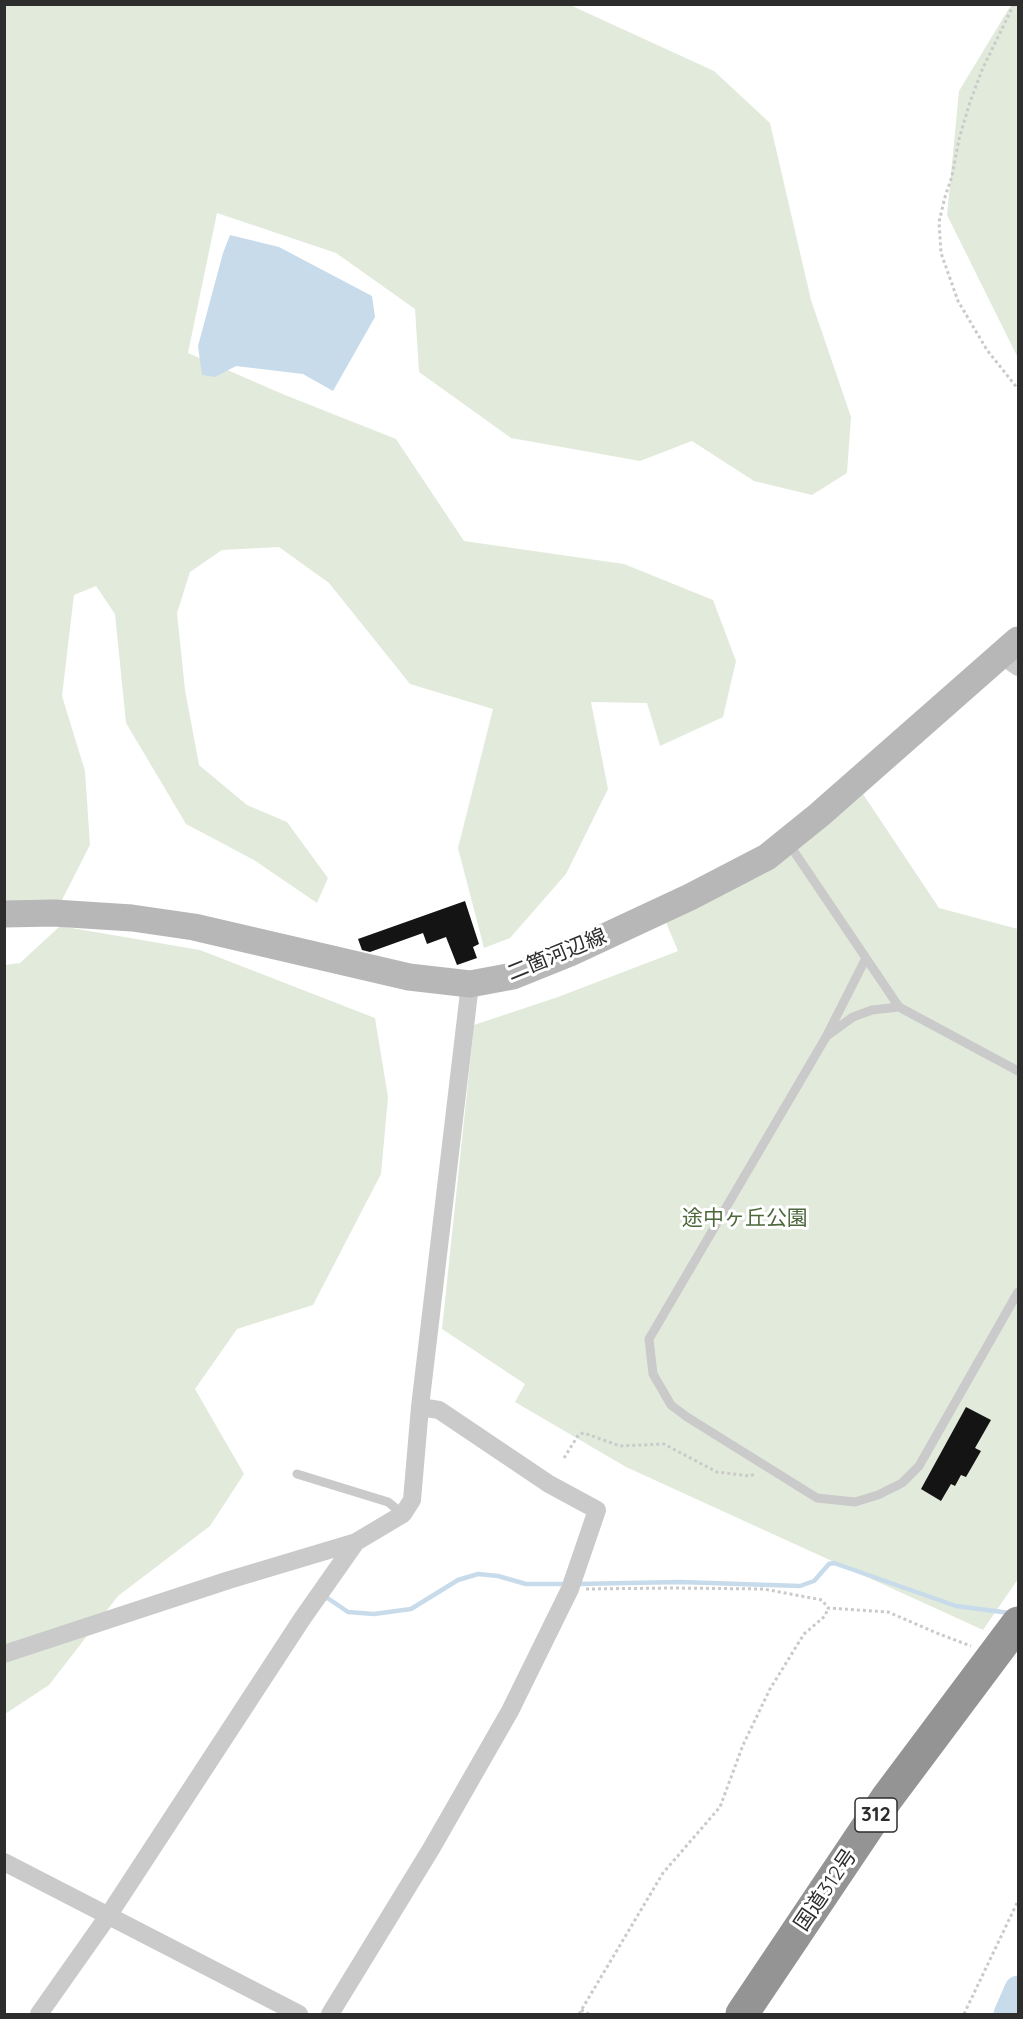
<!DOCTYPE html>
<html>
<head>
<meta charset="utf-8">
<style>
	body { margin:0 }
	#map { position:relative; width:1023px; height:2019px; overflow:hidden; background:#fff; font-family:Quicksand,sans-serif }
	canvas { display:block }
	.frame { position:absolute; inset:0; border:6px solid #2d2d2d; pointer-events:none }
</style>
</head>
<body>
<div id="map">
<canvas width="1023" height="2019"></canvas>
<div class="frame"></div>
</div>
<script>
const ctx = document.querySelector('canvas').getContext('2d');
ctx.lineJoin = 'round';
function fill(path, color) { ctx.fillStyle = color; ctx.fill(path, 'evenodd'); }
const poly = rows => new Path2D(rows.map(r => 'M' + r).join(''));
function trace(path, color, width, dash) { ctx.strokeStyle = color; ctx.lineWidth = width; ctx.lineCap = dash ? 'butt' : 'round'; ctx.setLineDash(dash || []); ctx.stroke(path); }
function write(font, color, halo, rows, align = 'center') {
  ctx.font = font + ' Quicksand,"Noto Sans JP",sans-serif'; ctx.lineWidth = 6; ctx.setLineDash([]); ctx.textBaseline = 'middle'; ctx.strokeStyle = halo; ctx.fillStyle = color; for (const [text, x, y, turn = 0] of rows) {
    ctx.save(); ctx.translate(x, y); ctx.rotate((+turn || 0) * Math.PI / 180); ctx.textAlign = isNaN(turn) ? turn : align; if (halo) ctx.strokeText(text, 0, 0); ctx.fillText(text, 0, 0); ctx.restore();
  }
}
const green = poly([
	[4,5,570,5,714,71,770,123,811,300,851,417,847,473,812,495,754,481,692,441,640,461,511,438,419,372,415,309,336,253,217,213,188,353,285,395,396,439,464,541,624,564,713,600,736,661,723,717,660,746,647,703,591,702,608,789,566,874,510,938,484,948,458,848,493,709,410,684,329,583,279,547,222,550,190,572,177,613,185,690,199,765,247,805,287,822,328,878,317,903,254,860,186,824,126,723,115,614,96,586,74,595,62,696,85,771,90,845,62,900,5,903],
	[1011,5,1018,5,1018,358,947,215,959,91],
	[861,791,939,908,1018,929,1018,1579,983,1630,626,1467,515,1402,525,1384,442,1329,474,1025,558,997,678,951,665,920],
	[60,926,200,950,375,1018,388,1097,381,1174,313,1305,237,1329,195,1389,244,1474,210,1526,118,1596,49,1685,5,1714,5,965,20,963]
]);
const water = poly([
	[230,235,279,247,372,296,375,317,333,391,303,374,236,366,215,377,202,375,198,346,223,253]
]);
const stream = poly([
	[576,1584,680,1582,800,1586,814,1581,829,1564,834,1563,956,1606,1010,1613],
	[325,1599,326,1597,348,1612,374,1614,411,1609,458,1580,478,1574,498,1576,526,1584,568,1584]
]);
const river = poly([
	[1007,2014,1018,1989]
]);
const building = poly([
	[465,901,479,944,473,947,477,958,457,965,446,937,427,944,423,933,370,952,362,950,358,939],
	[966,1407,991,1420,975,1448,981,1451,966,1477,961,1475,955,1486,951,1484,941,1501,921,1489]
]);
const path = poly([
	[1014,4,982,70,970,102,959,139,952,176,945,197,939,222,941,253,958,301,987,350,1018,389],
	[564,1458,579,1434,584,1433,620,1446,664,1444,717,1472,750,1476,755,1474],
	[586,1589,673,1588,764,1589,822,1600,828,1608,888,1612,939,1634,971,1646],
	[581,2010,589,2014],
	[579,2014,663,1873,720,1807,743,1745,770,1689,804,1634,825,1616,828,1608],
	[964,2014,1018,1901]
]);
const lane = poly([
	[789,844,899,1007,1018,1071],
	[866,958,826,1037,649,1339,653,1374,671,1405,687,1417,817,1498,855,1502,878,1495,902,1483,919,1466,1018,1292],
	[828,1035,853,1017,872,1010,899,1007],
	[297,1474,388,1502,403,1514]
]);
const street = poly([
	[1001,655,1018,667],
	[4,1654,229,1580,356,1542,403,1514,412,1500,420,1407,470,984],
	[4,1862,299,2014],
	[39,2014,108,1916,302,1619,356,1542],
	[330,2014,431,1849,510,1711,570,1589,597,1510,549,1484,439,1410,420,1407]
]);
const secondary = poly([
	[4,914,54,913,132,918,194,927,409,977,470,984,513,976,570,953,690,897,767,857,819,815,1018,640]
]);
const highway = poly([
	[742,2014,887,1798,1018,1623]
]);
const shields = [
	[876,1815,42]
];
const shieldNames = [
	["312",876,1815]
];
const streetNames = [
	["二箇河辺線",557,955,-22],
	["国道312号",826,1890,-56]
];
const parkNames = [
	["途中ヶ丘公園",745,1219]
];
fill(green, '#e2ebdb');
fill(water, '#c7dbeb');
trace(stream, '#c7dbeb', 4.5);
trace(river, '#c7dbeb', 27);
fill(building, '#141414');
trace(path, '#cacaca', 3, [3, 3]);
trace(lane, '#cacaca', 9);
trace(street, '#cacaca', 18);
trace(secondary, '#b7b7b7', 27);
trace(highway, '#949494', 33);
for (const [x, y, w] of shields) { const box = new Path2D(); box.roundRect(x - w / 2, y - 17, w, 34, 4.5); ctx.fillStyle = '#fff'; ctx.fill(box); trace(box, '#2d2d2d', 1.5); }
write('bold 20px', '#2d2d2d', null, shieldNames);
write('21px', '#2d2d2d', '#fff', streetNames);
write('21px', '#4d683b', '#fff', parkNames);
</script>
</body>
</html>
